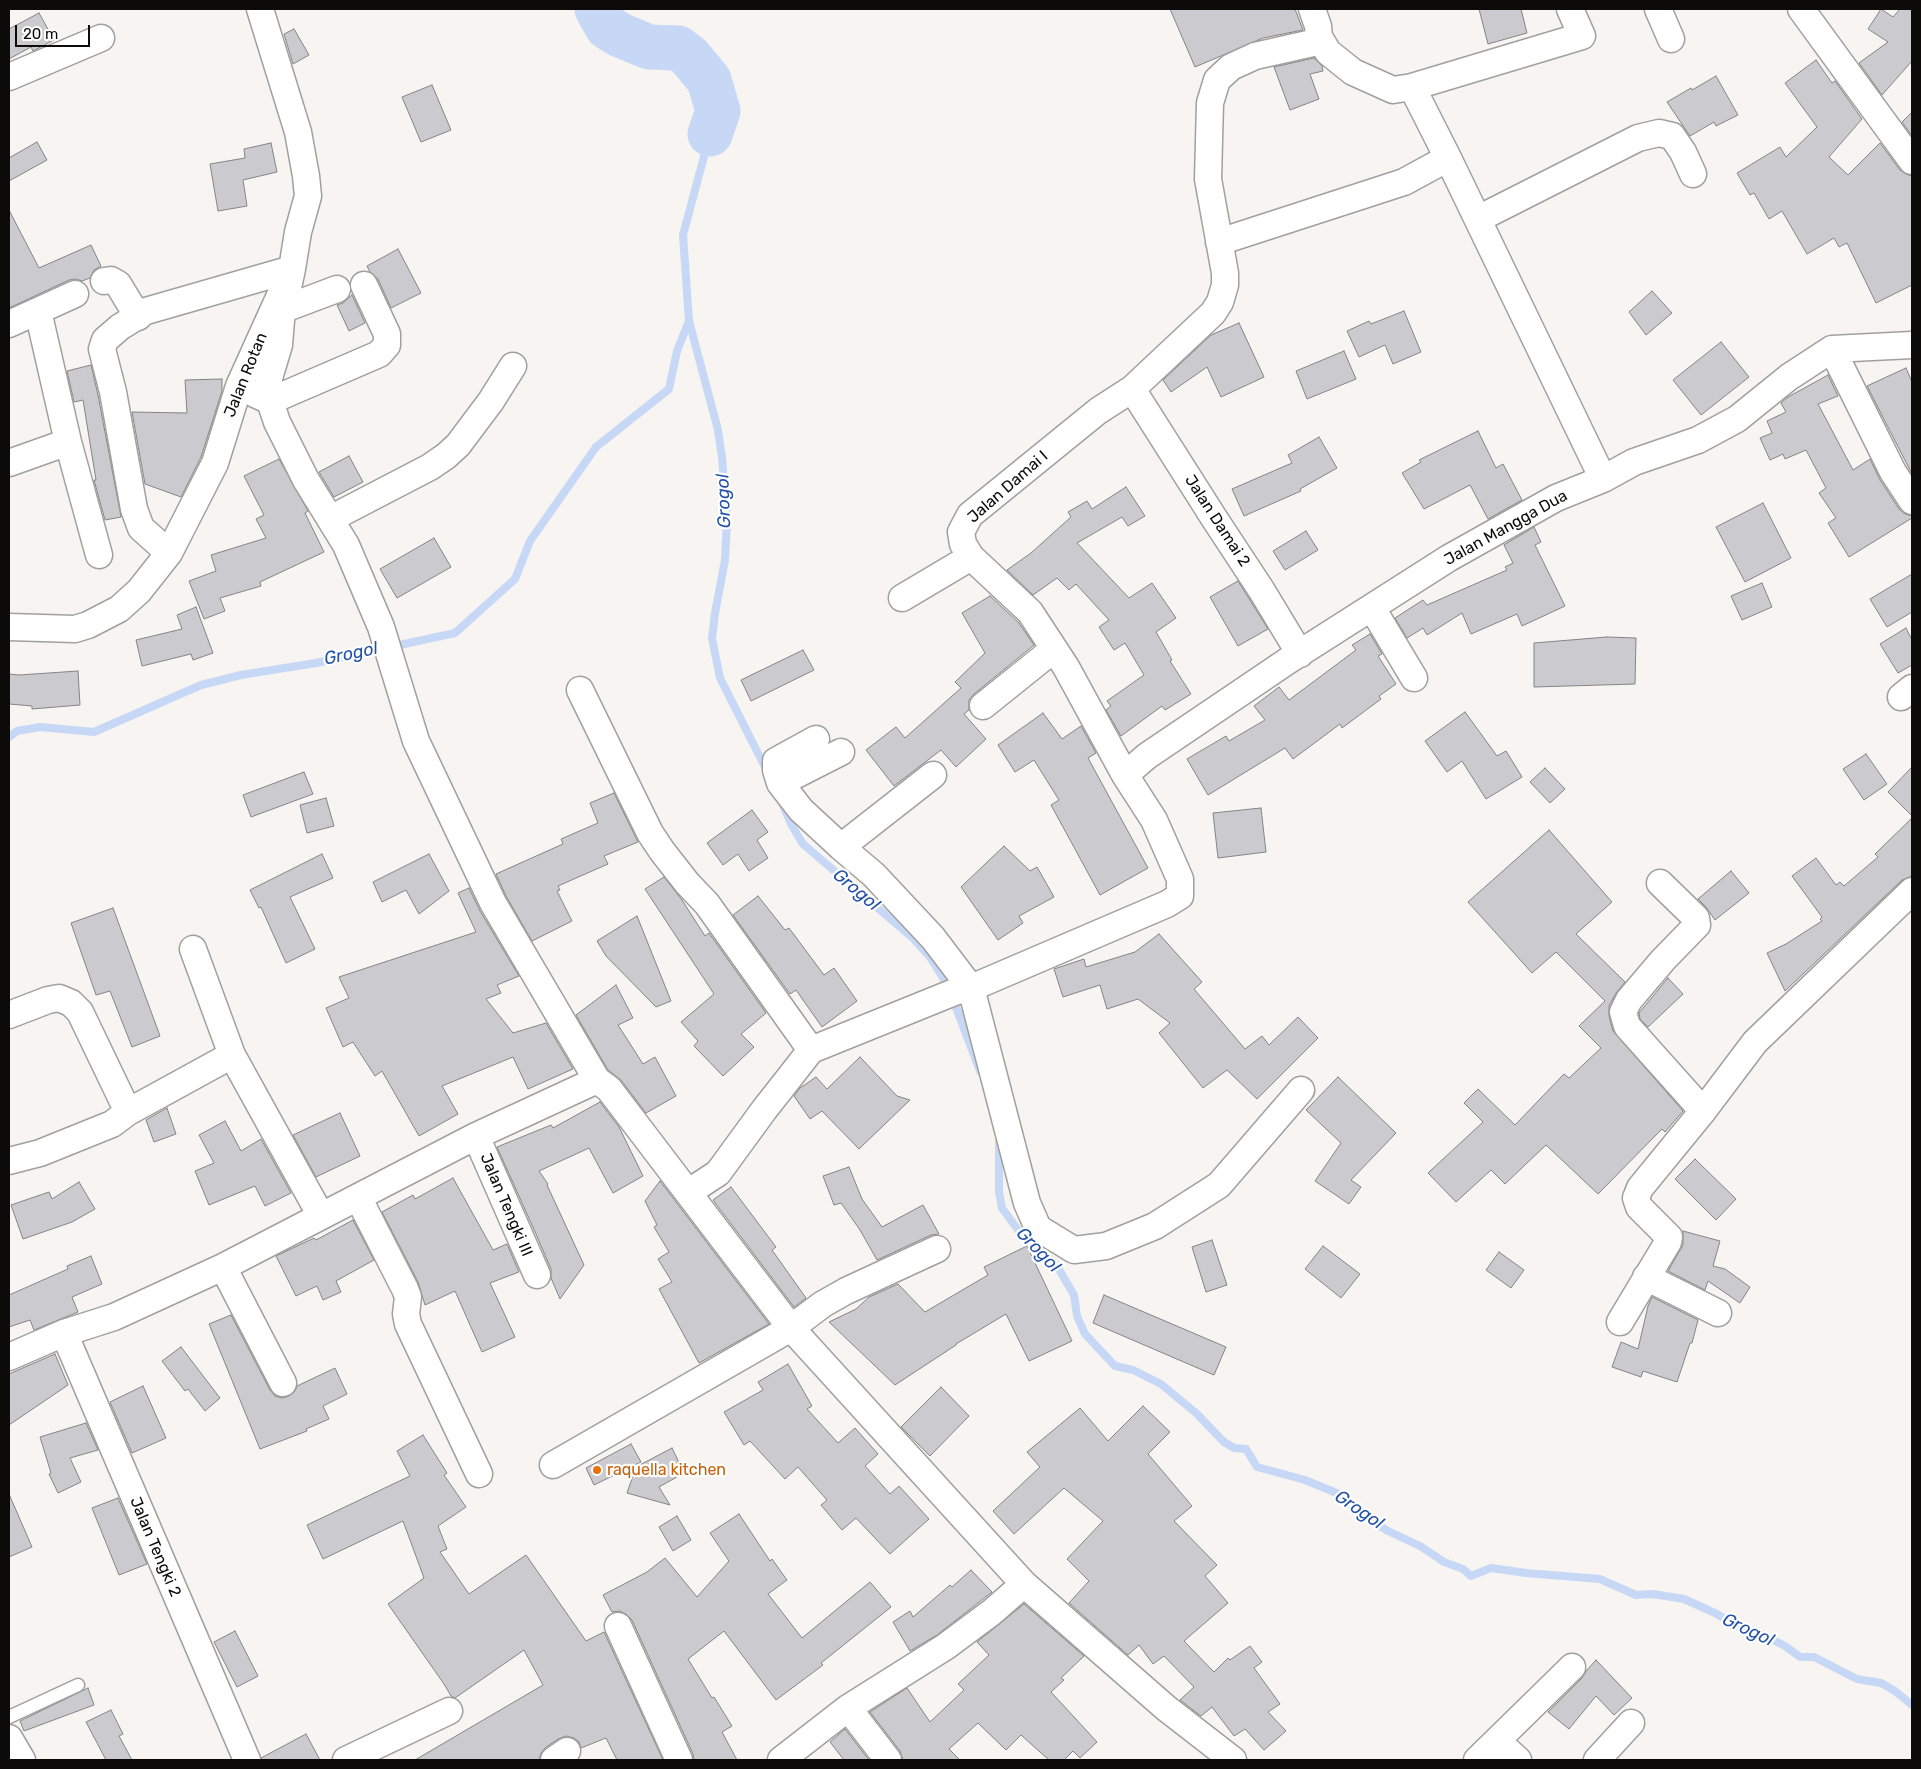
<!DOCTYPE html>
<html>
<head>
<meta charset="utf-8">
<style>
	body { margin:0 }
	#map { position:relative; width:1921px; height:1769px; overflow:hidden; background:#f7f4f1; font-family:Rubik,sans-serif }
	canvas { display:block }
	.frame { position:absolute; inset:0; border:10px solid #0c0b0a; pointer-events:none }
	.scale { position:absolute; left:15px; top:25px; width:75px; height:22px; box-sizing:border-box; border:2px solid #0c0b0a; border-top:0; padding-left:6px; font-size:15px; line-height:18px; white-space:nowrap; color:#0c0b0a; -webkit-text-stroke:4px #fff; paint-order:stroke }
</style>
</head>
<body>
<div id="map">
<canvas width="1921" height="1769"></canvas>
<div class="frame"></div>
<div class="scale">20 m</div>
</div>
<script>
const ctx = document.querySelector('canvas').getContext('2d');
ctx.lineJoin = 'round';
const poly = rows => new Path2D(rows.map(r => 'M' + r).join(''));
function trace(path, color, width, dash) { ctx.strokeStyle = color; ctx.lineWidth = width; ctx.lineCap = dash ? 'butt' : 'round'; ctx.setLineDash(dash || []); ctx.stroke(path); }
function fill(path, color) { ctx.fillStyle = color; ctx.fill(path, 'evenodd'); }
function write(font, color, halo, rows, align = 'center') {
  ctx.font = font + ' Rubik,sans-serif'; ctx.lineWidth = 4.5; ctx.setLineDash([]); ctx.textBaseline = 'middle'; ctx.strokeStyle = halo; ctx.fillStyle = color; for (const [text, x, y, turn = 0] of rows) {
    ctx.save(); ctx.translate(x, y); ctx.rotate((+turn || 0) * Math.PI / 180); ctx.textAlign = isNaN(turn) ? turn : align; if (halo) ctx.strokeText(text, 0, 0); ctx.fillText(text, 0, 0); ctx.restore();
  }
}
const stream = poly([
	[710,134,683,235,689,321,718,430,722,457,727,521,725,560,715,613,712,638,720,678,767,771],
	[9,737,17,731,40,727,94,732,201,685,241,675,316,663,455,633,515,579,530,541,596,447,669,389,677,351,689,321],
	[781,801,792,826,803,844,914,939,930,957,948,986,980,1071],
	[999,1142,999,1192,1002,1208,1018,1230,1057,1266,1074,1295,1077,1316,1085,1334,1115,1366,1133,1370,1161,1384,1196,1413,1224,1442,1234,1448,1246,1449,1257,1467,1305,1480,1339,1494,1358,1513,1388,1531,1420,1546,1444,1562,1463,1569,1471,1576,1491,1568,1526,1573,1600,1579,1636,1595,1653,1594,1684,1599,1715,1613,1738,1626,1758,1632,1785,1646,1800,1657,1814,1657,1857,1679,1881,1683,1895,1691,1912,1705]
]);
const river = poly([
	[597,9,607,27,620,35,649,47,678,48,690,57,709,80,718,111,710,134]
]);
const building = poly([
	[1170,9,1295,9,1303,30,1263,38,1195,67,1170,9],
	[1479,9,1521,9,1527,33,1488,44,1479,9],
	[1881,9,1893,17,1900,9,1912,9,1912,61,1882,95,1859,63,1888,42,1868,29,1881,9],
	[39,13,54,40,33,51,31,47,9,59,9,29,39,13],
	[294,29,309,55,293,64,284,34,294,29],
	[1314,58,1322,66,1323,71,1310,74,1319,99,1290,110,1274,67,1314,58],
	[1816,60,1832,83,1835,81,1862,119,1829,157,1848,175,1880,143,1900,170,1906,174,1912,176,1912,285,1876,303,1847,243,1839,247,1834,238,1807,254,1782,211,1769,219,1754,193,1750,195,1737,173,1780,147,1786,157,1817,127,1785,83,1816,60],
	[1716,76,1738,115,1716,126,1714,122,1690,136,1667,102,1691,88,1692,90,1716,76],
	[432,85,451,130,421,142,402,97,432,85],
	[1912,112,1912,136,1902,122,1912,112],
	[37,142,47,160,9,181,9,158,37,142],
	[271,143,277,172,243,180,247,206,218,211,210,164,245,158,244,149,271,143],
	[9,210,39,268,91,245,101,266,94,270,90,278,82,281,76,279,69,280,9,308,9,210],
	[398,249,421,293,391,308,378,279,370,272,367,266,398,249],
	[1652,291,1672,313,1646,335,1629,312,1652,291],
	[352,295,365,323,349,331,337,305,343,303,352,295],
	[1404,311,1421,352,1393,364,1385,345,1359,357,1347,331,1369,321,1371,324,1404,311],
	[1239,323,1264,377,1221,397,1207,367,1171,392,1163,380,1211,335,1239,323],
	[1721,342,1749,377,1701,415,1673,380,1721,342],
	[1344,351,1356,379,1307,399,1296,371,1344,351],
	[91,365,98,395,121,517,105,520,94,480,96,480,83,400,74,402,67,371,91,365],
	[1906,368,1912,382,1912,474,1867,386,1906,368],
	[1828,375,1838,396,1818,404,1853,470,1870,459,1880,480,1899,509,1905,514,1912,516,1912,518,1849,557,1828,523,1836,518,1819,493,1826,488,1806,450,1785,459,1783,454,1770,460,1760,438,1772,433,1767,421,1786,412,1781,403,1788,397,1828,375],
	[222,379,222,391,201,457,181,497,145,484,132,412,187,413,185,380,222,379],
	[1478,431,1496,468,1503,464,1522,500,1488,519,1470,485,1424,509,1402,473,1421,462,1419,460,1478,431],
	[1319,437,1337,468,1300,489,1301,491,1244,516,1232,489,1292,463,1288,455,1319,437],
	[349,456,363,482,334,497,319,472,349,456],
	[279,459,308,511,305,513,324,552,260,582,261,586,220,598,225,611,204,619,189,581,216,571,211,555,266,538,256,519,264,515,244,476,279,459],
	[1126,487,1145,516,1128,526,1122,517,1077,543,1129,598,1152,583,1176,618,1156,632,1172,660,1170,661,1191,694,1165,710,1162,706,1121,736,1106,710,1111,706,1107,701,1144,675,1125,643,1114,650,1099,627,1109,620,1076,584,1069,590,1057,578,1033,595,1007,570,1031,553,1071,517,1068,512,1087,501,1092,509,1126,487],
	[1763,503,1791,558,1745,582,1716,527,1763,503],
	[1534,527,1541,542,1535,545,1565,606,1522,626,1517,614,1471,634,1462,613,1427,635,1423,628,1407,638,1395,618,1423,600,1427,605,1507,570,1505,567,1513,563,1504,545,1534,527],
	[1306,531,1318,550,1285,570,1273,551,1306,531],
	[434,538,451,567,397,598,380,569,434,538],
	[1912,574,1912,612,1887,627,1870,599,1912,574],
	[1238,581,1268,629,1238,646,1210,597,1238,581],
	[1762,583,1772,607,1742,620,1731,596,1762,583],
	[990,596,1018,622,1034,645,974,694,969,700,969,710,964,714,986,739,956,767,941,750,894,786,866,750,896,727,905,738,961,688,955,682,985,653,962,613,990,596],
	[196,607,213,653,193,660,191,654,142,666,136,640,182,629,177,615,196,607],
	[1906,628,1912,640,1912,665,1898,673,1880,644,1906,628],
	[1370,634,1382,654,1378,656,1396,684,1379,696,1381,699,1342,728,1340,724,1293,759,1285,748,1208,795,1187,759,1226,736,1229,741,1265,720,1254,706,1279,687,1289,700,1356,650,1352,645,1370,634],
	[1607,637,1636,638,1635,684,1534,687,1534,643,1607,637],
	[803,650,814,670,751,701,741,680,803,650],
	[78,671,80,705,32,709,32,706,9,704,9,674,19,675,78,671],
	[1465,712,1497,756,1506,751,1522,777,1486,799,1462,761,1447,772,1425,741,1465,712],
	[1043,713,1062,739,1081,726,1096,753,1088,758,1148,868,1100,895,1051,805,1059,800,1034,760,1015,772,998,745,1043,713],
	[1866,754,1887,784,1864,800,1843,769,1866,754],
	[1912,767,1912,816,1888,792,1912,767],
	[1545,768,1565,789,1550,803,1530,782,1545,768],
	[304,772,313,794,251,817,243,795,304,772],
	[614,793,638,842,604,856,608,864,558,886,560,890,557,891,572,921,532,941,506,896,496,874,563,844,561,839,598,823,590,803,614,793],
	[326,798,334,826,307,833,300,805,326,798],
	[1261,808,1266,852,1218,858,1213,813,1261,808],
	[752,810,768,832,757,840,768,858,749,871,738,854,723,865,707,843,752,810],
	[1912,818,1912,876,1902,880,1785,991,1767,953,1786,944,1822,921,1820,919,1822,917,1792,876,1816,858,1836,885,1840,882,1844,886,1878,857,1875,854,1912,818],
	[1549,830,1612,902,1576,934,1625,982,1616,993,1609,1006,1609,1016,1613,1031,1683,1111,1665,1132,1662,1129,1598,1194,1546,1145,1505,1184,1491,1170,1456,1202,1428,1173,1483,1122,1464,1103,1478,1089,1515,1125,1564,1074,1569,1078,1601,1048,1579,1026,1605,1001,1556,952,1532,973,1468,902,1549,830],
	[1004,846,1030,871,1037,867,1054,897,1019,916,1023,923,998,940,961,887,1004,846],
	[322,854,333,878,290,897,315,949,286,963,261,907,259,908,250,890,322,854],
	[429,854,449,891,419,914,406,890,382,902,373,882,429,854],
	[1731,871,1749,893,1715,920,1706,907,1698,899,1731,871],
	[664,877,682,900,705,936,709,933,766,1013,741,1034,754,1047,723,1076,694,1046,698,1041,681,1022,714,994,645,889,664,877],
	[469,888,480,911,519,976,497,985,501,993,486,999,513,1033,546,1023,573,1069,528,1089,513,1057,442,1086,458,1114,419,1136,382,1071,375,1076,353,1042,343,1047,326,1008,349,998,339,977,476,932,458,893,469,888],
	[758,896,785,930,789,928,824,975,834,968,857,1001,822,1027,796,990,790,994,733,915,758,896],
	[113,908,160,1036,132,1047,110,991,96,995,71,923,113,908],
	[637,916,671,1001,656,1007,606,956,597,941,637,916],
	[1159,934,1202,982,1194,989,1245,1049,1262,1036,1269,1045,1298,1017,1318,1038,1257,1099,1227,1070,1203,1088,1159,1033,1170,1023,1138,999,1107,1009,1100,985,1063,997,1054,969,1084,959,1086,967,1135,952,1159,934],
	[1668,978,1683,994,1648,1027,1640,1019,1639,1013,1668,978],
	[616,985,633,1018,618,1025,643,1064,655,1057,676,1096,646,1113,621,1080,608,1070,576,1015,616,985],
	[860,1057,897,1096,910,1100,859,1149,822,1111,810,1119,794,1096,800,1088,816,1077,827,1089,860,1057],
	[1338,1077,1396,1133,1351,1180,1361,1187,1349,1204,1315,1181,1341,1143,1306,1110,1338,1077],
	[600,1102,619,1127,643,1176,613,1193,589,1148,539,1171,548,1184,547,1185,584,1265,560,1299,551,1278,551,1269,536,1234,497,1147,551,1125,553,1128,600,1102],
	[167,1108,176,1134,154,1142,146,1120,167,1108],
	[340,1113,360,1156,316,1177,293,1135,340,1113],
	[225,1121,241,1151,261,1139,291,1193,265,1206,255,1186,209,1205,195,1171,214,1163,199,1135,225,1121],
	[1695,1159,1736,1199,1716,1220,1675,1179,1695,1159],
	[849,1167,862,1199,882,1227,923,1205,939,1234,931,1235,877,1260,860,1230,841,1203,834,1205,823,1176,849,1167],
	[453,1178,493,1250,507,1244,519,1272,490,1283,515,1337,482,1352,455,1291,425,1305,418,1282,382,1212,413,1195,415,1199,453,1178],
	[660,1181,769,1324,699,1363,659,1289,672,1282,658,1259,669,1252,654,1227,657,1225,645,1201,660,1181],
	[79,1182,95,1209,72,1222,23,1239,11,1205,49,1192,52,1199,79,1182],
	[731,1187,776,1247,772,1250,806,1298,794,1307,713,1200,731,1187],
	[353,1220,374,1260,336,1281,341,1292,323,1300,317,1286,296,1296,276,1256,314,1238,316,1240,353,1220],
	[1683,1231,1720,1241,1713,1266,1725,1269,1750,1287,1740,1303,1708,1281,1705,1290,1668,1271,1683,1245,1683,1231],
	[1212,1240,1227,1285,1206,1292,1192,1247,1212,1240],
	[1027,1246,1072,1341,1029,1361,1006,1314,956,1344,956,1345,895,1385,829,1322,856,1309,869,1297,898,1284,925,1312,988,1275,984,1267,1027,1246],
	[1323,1246,1360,1274,1341,1298,1305,1269,1323,1246],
	[1499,1252,1524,1270,1511,1288,1486,1270,1499,1252],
	[91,1256,102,1284,72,1297,78,1312,34,1330,30,1320,9,1327,9,1295,68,1269,67,1266,91,1256],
	[1104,1295,1226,1347,1214,1375,1093,1323,1104,1295],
	[1652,1297,1698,1320,1692,1343,1690,1343,1677,1382,1643,1371,1641,1377,1612,1367,1621,1342,1638,1349,1648,1306,1652,1297],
	[231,1315,270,1390,275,1396,282,1398,289,1396,295,1391,297,1386,335,1368,347,1394,323,1406,329,1419,306,1429,307,1431,260,1449,209,1324,231,1315],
	[181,1347,220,1398,205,1411,188,1389,185,1391,162,1361,181,1347],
	[55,1354,68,1385,9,1425,9,1374,55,1354],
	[788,1364,812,1406,807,1409,838,1443,855,1428,878,1454,865,1466,890,1494,899,1486,929,1519,890,1554,856,1518,842,1530,821,1505,827,1500,798,1467,785,1479,750,1441,744,1445,724,1412,763,1390,758,1382,788,1364],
	[143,1386,166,1438,132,1453,110,1402,143,1386],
	[941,1387,969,1416,930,1456,901,1427,941,1387],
	[1143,1406,1170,1432,1148,1454,1192,1506,1174,1521,1217,1565,1205,1576,1228,1603,1184,1641,1214,1672,1228,1658,1230,1660,1250,1646,1262,1662,1254,1668,1280,1704,1268,1712,1286,1731,1264,1750,1245,1729,1234,1736,1212,1707,1201,1716,1180,1700,1194,1687,1164,1656,1153,1664,1139,1645,1128,1655,1069,1603,1089,1581,1067,1559,1103,1521,1064,1488,1014,1534,993,1511,1040,1467,1027,1452,1080,1408,1108,1441,1143,1406],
	[86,1423,98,1450,70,1458,81,1482,58,1493,49,1474,51,1473,40,1437,86,1423],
	[423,1435,447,1473,444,1475,466,1507,438,1526,447,1549,440,1552,469,1594,526,1555,586,1641,604,1632,663,1760,617,1760,606,1738,581,1748,579,1742,574,1738,566,1736,558,1739,545,1748,541,1753,539,1760,415,1760,543,1685,524,1650,455,1698,451,1696,444,1684,388,1604,424,1578,403,1521,323,1559,307,1525,410,1476,397,1451,423,1435],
	[631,1444,641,1462,594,1485,586,1468,631,1444],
	[672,1448,684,1473,659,1487,670,1505,627,1493,636,1467,672,1448],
	[9,1494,32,1547,9,1557,9,1494],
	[118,1498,147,1564,119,1575,92,1508,118,1498],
	[739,1514,770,1561,772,1559,787,1580,768,1594,802,1638,870,1582,891,1607,821,1663,823,1665,776,1700,724,1631,688,1659,712,1698,714,1697,732,1726,722,1732,737,1760,694,1760,693,1754,632,1620,626,1614,620,1611,612,1612,603,1595,647,1572,665,1558,697,1597,729,1561,710,1533,739,1514],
	[677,1516,691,1540,673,1551,659,1527,677,1516],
	[971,1570,992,1592,937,1635,910,1651,893,1622,910,1611,913,1617,950,1585,952,1587,971,1570],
	[1024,1604,1084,1656,1061,1678,1064,1680,1051,1692,1097,1742,1080,1758,1073,1751,1064,1760,1049,1760,1021,1735,1006,1750,978,1723,949,1749,960,1760,903,1760,900,1751,870,1712,907,1688,930,1722,964,1690,958,1684,989,1655,977,1642,1024,1604],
	[235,1631,258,1676,237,1687,214,1642,235,1631],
	[1596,1660,1632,1698,1614,1715,1596,1696,1569,1729,1548,1712,1582,1678,1587,1670,1596,1660],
	[88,1688,94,1705,24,1731,20,1721,88,1688],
	[111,1710,123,1734,119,1736,132,1760,106,1760,86,1722,111,1710],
	[845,1729,869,1760,844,1760,830,1742,845,1729],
	[306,1734,320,1760,262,1760,261,1758,306,1734]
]);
const service = poly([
	[9,1717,78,1685]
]);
const minor = poly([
	[1658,9,1671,39],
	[1801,9,1912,161],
	[1319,37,1328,52,1353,72,1393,90,1412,87,1582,36,1570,9],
	[9,77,101,38],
	[1412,87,1448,158,1603,479],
	[1478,219,1638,138,1659,133,1672,136,1683,152,1693,174],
	[1219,242,1404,182,1448,158],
	[104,281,111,280,118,284,138,317],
	[284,309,337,289],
	[38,311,68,442,99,555],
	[9,324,75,294],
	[1832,349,1893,472,1912,501],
	[1132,389,1214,518,1262,591,1300,654],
	[255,394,270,401,379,354,387,345,387,334,364,285],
	[9,463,68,442],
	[330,519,430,467,446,456,458,445,491,401,513,366],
	[169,553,141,528,134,509,113,392,102,349,105,340,120,327,146,311,292,269,281,320,279,345,269,378,270,401,277,422,306,480,346,545,381,627,416,741,493,903,597,1080],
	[902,598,971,557],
	[1372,608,1414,678],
	[9,627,75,629,88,625,119,609,139,591,169,553,215,463,239,386,292,269,298,232,308,196,306,176,298,132,260,9],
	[580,690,650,833,662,851,687,883,707,904,811,1050],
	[1901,697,1912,688],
	[983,706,1054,649],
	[816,739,776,761,776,770,780,783,801,810,841,847],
	[933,775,841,847,874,875,903,906,933,938,971,988,1027,1203,1038,1228,1074,1250,1106,1246,1155,1226,1219,1185,1301,1090],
	[1125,775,1147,756,1289,660,1449,558,1556,498,1603,479,1634,462,1698,440,1737,419,1789,377,1832,349,1912,345],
	[780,783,841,752],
	[1660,883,1696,918,1697,925,1663,960,1629,1000,1623,1012,1627,1026,1703,1111],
	[193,949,232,1055],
	[9,1015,48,1000,59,998,71,1003,80,1012,128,1112],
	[476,1136,537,1275],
	[9,1161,40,1153,112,1124,128,1112,232,1055,321,1216],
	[689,1192,718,1173,764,1110,811,1050,957,991,971,988,1167,904,1180,896,1180,879,1154,820,1125,775,1066,667,1030,612,971,557,963,544,961,532,970,515,1098,411,1132,389,1213,313,1220,302,1225,285,1225,273,1208,179,1210,103,1217,80,1231,67,1255,56,1317,42,1319,37,1318,26,1312,9],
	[358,1197,405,1289,408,1297,406,1314,408,1324,479,1474],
	[223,1267,283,1383],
	[1646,1277,1718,1313],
	[1620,1322,1668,1242,1669,1237,1639,1207,1636,1198,1640,1188,1703,1111,1755,1042,1912,891],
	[64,1333,247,1760],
	[9,1357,64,1333,114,1317,223,1267,476,1136,597,1080,609,1089,791,1328,1024,1584,1166,1708,1233,1760],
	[553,1465,791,1328,823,1304,846,1291,937,1249],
	[618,1626,679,1760],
	[848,1708,888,1760],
	[9,1738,22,1760],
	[1497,1741,1518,1760],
	[346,1760,449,1711],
	[554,1760,567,1751],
	[781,1760,848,1708,945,1647,992,1612,1024,1584],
	[1477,1760,1572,1667],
	[1597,1760,1631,1723]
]);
const markers = [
	[597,1470,5,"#e8710a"]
];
const streetNames = [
	["Jalan Rotan",246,375,-68],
	["Jalan Damai I",1008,487,-41],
	["Jalan Damai 2",1217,521,57],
	["Jalan Mangga Dua",1506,528,-29],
	["Jalan Tengki III",506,1205,67],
	["Jalan Tengki 2",155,1547,67]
];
const foodNames = [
	["raquella kitchen",607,1470]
];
const waterNames = [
	["Grogol",724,501,-92],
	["Grogol",351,654,-12],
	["Grogol",856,890,40],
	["Grogol",1038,1250,46],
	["Grogol",1359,1510,34],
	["Grogol",1748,1630,25]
];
trace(stream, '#c6d8f6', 8);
trace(river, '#c6d8f6', 45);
fill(building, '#cbcbcf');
trace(building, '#848488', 1);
trace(service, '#a2a09d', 15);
trace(minor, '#a2a09d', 29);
trace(service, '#fff', 12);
trace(minor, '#fff', 26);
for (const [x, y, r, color] of markers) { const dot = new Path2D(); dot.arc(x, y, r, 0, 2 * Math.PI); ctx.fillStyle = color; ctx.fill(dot); trace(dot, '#fff', 2); }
write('16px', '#0c0b0a', '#fff', streetNames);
write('16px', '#c56008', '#fff', foodNames, 'left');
write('italic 18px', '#2452a8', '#fff', waterNames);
</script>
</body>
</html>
